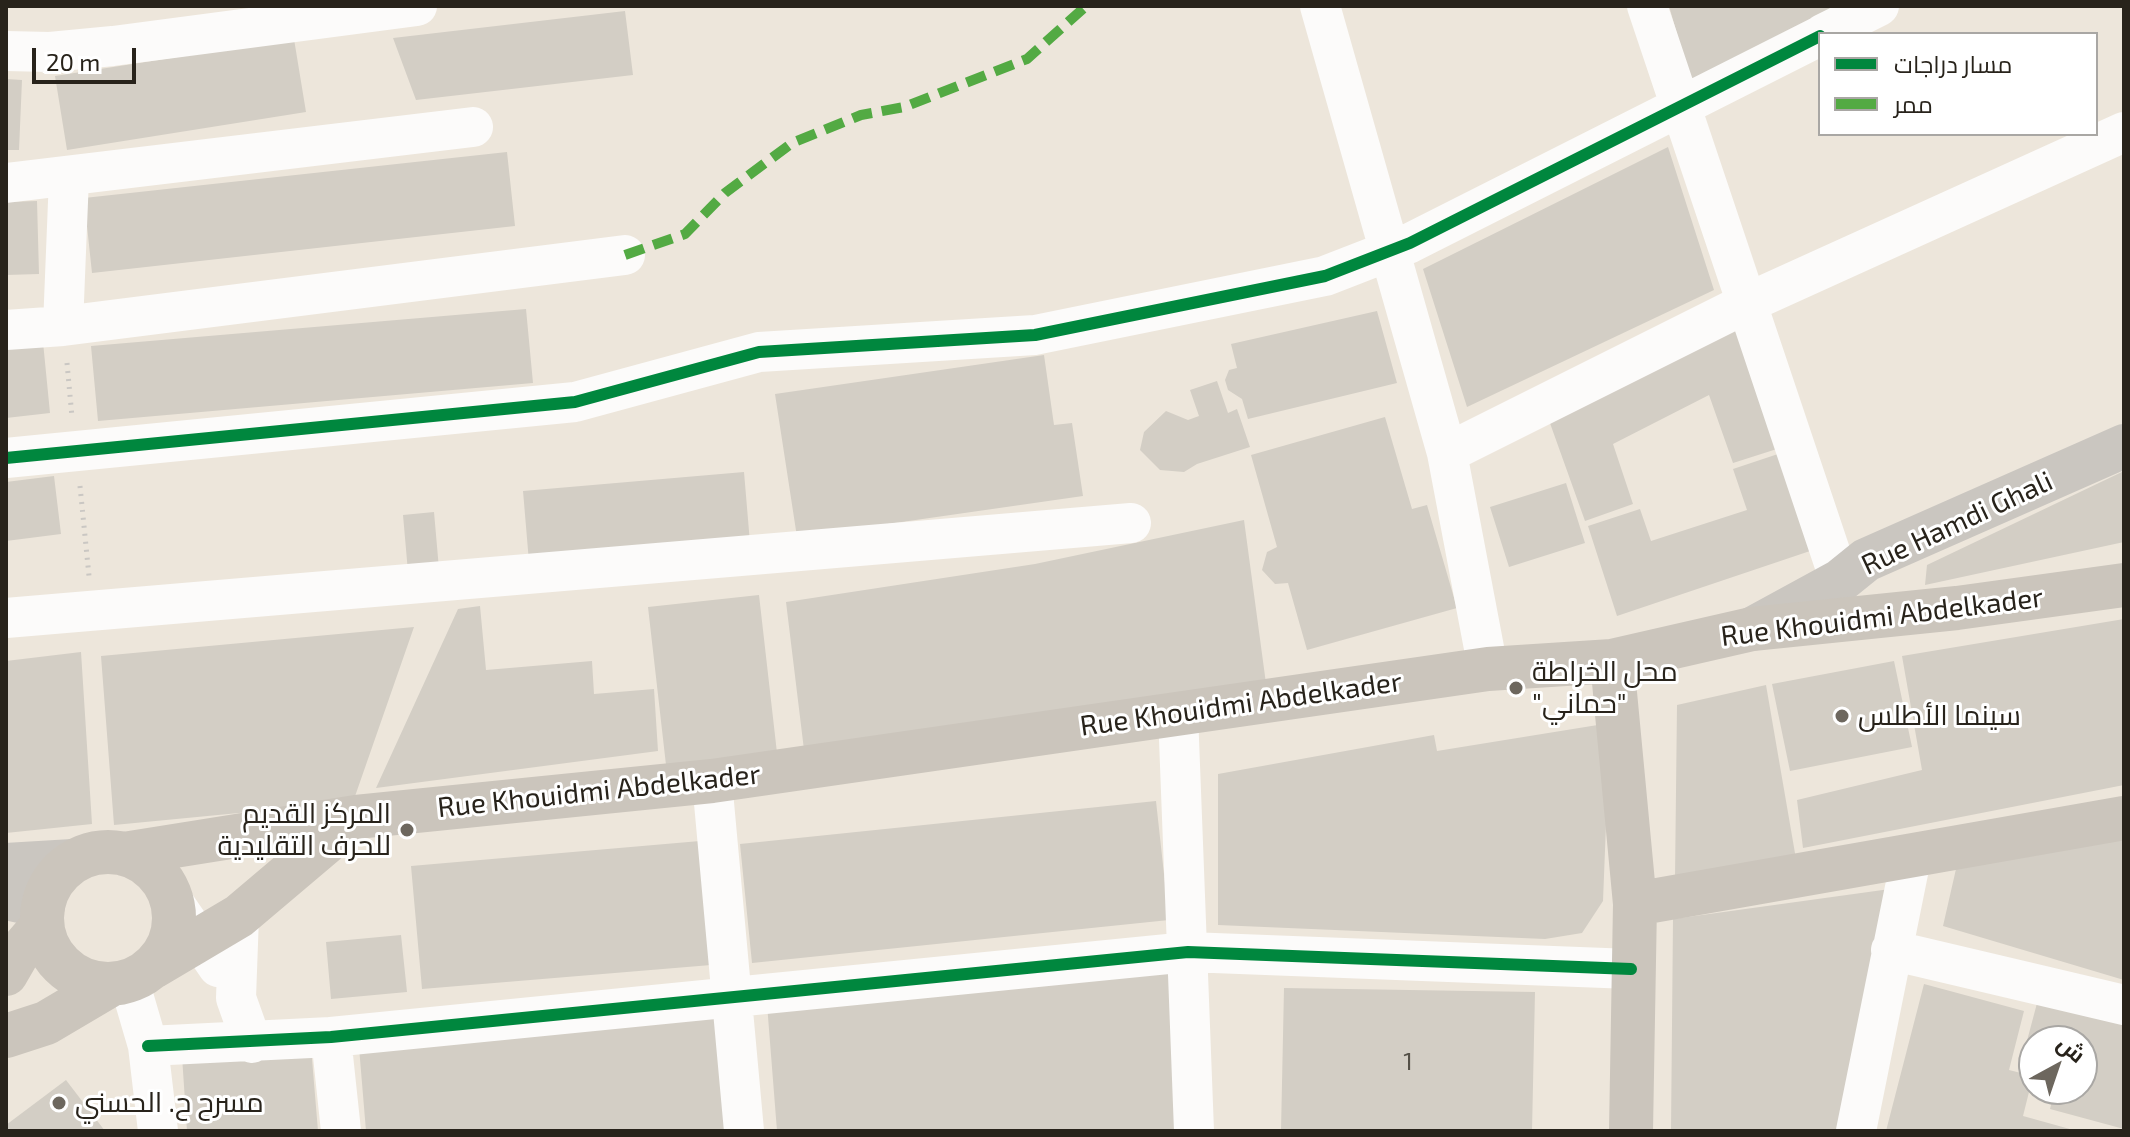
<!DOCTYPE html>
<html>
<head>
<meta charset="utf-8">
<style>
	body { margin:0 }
	#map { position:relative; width:2130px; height:1137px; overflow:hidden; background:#ede6db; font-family:"Exo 2",Cairo,sans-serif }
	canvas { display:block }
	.frame { position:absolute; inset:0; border:8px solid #28231b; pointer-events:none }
	.legend { position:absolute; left:1818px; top:32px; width:280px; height:104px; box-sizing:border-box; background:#fff; border:2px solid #a9a7a4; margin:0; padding:10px 14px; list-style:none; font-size:24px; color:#28231b }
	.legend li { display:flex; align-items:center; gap:16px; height:40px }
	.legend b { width:40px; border:2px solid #a9a7a4 }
	.north { position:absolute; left:2018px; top:1025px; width:80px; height:80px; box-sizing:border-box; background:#fff; border:2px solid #a9a7a4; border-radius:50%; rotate:40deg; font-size:22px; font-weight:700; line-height:32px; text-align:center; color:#28231b }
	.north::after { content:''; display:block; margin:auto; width:28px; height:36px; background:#6d675e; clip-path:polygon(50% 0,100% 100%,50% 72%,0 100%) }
	.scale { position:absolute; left:32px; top:48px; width:104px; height:36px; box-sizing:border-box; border:4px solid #28231b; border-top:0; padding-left:10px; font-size:24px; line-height:28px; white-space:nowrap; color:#28231b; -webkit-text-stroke:6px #fff; paint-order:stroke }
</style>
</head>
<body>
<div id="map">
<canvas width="2130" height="1137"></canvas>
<div class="frame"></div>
<ul class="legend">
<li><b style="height:10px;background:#00873e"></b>مسار دراجات</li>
<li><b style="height:10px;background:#53aa43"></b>ممر</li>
</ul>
<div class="north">ش</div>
<div class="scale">20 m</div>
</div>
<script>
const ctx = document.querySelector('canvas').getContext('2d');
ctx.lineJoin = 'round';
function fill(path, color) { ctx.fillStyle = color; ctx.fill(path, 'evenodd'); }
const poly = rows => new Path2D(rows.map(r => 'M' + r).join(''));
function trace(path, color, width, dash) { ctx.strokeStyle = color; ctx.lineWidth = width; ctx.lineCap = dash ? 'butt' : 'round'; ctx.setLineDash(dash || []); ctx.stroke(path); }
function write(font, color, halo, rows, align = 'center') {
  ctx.font = font + ' "Exo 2",Cairo,sans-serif'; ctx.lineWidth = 6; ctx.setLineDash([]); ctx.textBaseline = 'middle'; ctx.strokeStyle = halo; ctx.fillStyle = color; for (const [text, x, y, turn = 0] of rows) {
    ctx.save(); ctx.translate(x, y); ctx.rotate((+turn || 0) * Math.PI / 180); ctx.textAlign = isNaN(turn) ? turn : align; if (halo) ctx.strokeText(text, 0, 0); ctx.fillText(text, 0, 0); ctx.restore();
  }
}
const building = poly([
	[1669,6,1848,6,1692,86],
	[625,11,633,75,416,100,393,38],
	[294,39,306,112,67,150,55,76],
	[6,79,22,80,19,150,6,150],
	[1668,147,1714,290,1467,407,1423,269],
	[507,152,515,226,92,273,84,198],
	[37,201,39,274,6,275,6,202],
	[526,309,533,383,98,421,91,346],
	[1377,311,1397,383,1248,419,1242,399,1228,390,1225,380,1229,370,1237,368,1231,344],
	[1738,319,1780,448,1733,463,1709,395,1613,444,1633,504,1585,521,1546,412],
	[43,342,50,413,6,418,6,345],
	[1044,355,1054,425,1072,423,1083,496,797,537,775,394],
	[1217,381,1228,413,1237,409,1250,447,1197,464,1184,472,1160,470,1140,450,1144,432,1166,411,1188,420,1199,416,1190,390],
	[1385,417,1412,509,1427,505,1457,608,1307,650,1288,583,1275,584,1262,570,1267,552,1277,547,1251,455],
	[1784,452,1816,549,1617,616,1588,526,1640,509,1651,541,1747,510,1733,469],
	[2124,471,2124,542,1925,585,1927,565],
	[744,472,750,543,529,562,523,491],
	[54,476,61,534,6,541,6,482],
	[1566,483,1585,543,1509,567,1490,507],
	[434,512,439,569,408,572,403,515],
	[1244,520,1267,691,805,758,786,602,1035,564],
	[759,595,777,753,666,765,648,607],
	[480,606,486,670,592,661,594,694,654,689,658,751,376,788,458,609],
	[2124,619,2124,785,1803,848,1797,800,1922,770,1902,656],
	[414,627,353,802,114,825,101,656],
	[81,652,92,824,6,833,6,661],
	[1894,661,1912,747,1790,771,1772,684],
	[1766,685,1796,859,1675,878,1677,705],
	[1610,723,1603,901,1582,933,1545,939,1218,925,1218,774,1434,735,1437,751],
	[1156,801,1169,920,752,963,740,844],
	[2124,835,2124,980,1943,926,1956,869],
	[700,841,711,965,422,989,411,866],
	[1890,889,1837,1131,1671,1131,1673,919],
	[401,935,407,992,331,999,326,942],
	[1173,971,1175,1131,777,1131,767,1004],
	[1924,984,2024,1011,2009,1070,2033,1076,2023,1116,2077,1131,1886,1131],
	[1284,988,1535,992,1532,1131,1281,1131],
	[2040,992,2124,1014,2124,1129,2050,1109,2055,1089,2082,1089,2082,1041,2034,1041,2034,1055,2024,1052],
	[719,1017,729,1131,366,1131,359,1047],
	[311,1047,318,1131,187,1131,182,1056],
	[66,1080,105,1131,6,1131,6,1125]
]);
const path = poly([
	[67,363,72,417],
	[80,486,89,576]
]);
const street = poly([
	[1320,6,1447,453,1488,669],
	[1647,6,1840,581],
	[1823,34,1879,6],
	[6,51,50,52,113,46,417,6],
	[6,183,473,127],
	[63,326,69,177],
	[6,330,63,326,625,255],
	[1447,453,1747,303,2124,132],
	[6,458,575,402,759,352,1035,335,1325,276,1410,243,1820,36],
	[6,618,1131,523],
	[1178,713,1194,1131],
	[712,781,744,1131],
	[172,900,218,967],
	[239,916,236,998,252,1043],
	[1891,950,2124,1005],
	[129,981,148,1046,158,1131],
	[331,1037,341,1131],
	[148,1046,331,1037,1188,952,1631,969],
	[1856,1131,1911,858]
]);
const secondary = poly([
	[1752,629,1840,581,1866,560,2124,446],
	[6,865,73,861],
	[6,898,43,906]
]);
const primary = poly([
	[1612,661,1635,904,1631,1131],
	'42 918a66 66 0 1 1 132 0a66 66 0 1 1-132 0Z',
	[124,854,356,817,712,781,1488,669,1612,661,1752,629,1957,608,2124,585],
	[1635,904,2124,818],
	[153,967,239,916,356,817],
	[6,974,17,955,42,926],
	[6,1036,46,1023,112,984]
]);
const quiet = poly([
	[625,255,685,234,725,193,792,143,861,115,904,107,1027,59,1086,6]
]);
const cycleway = poly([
	[6,458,575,402,759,352,1035,335,1325,276,1410,243,1820,36],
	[148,1046,331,1037,1188,952,1631,969]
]);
const markers = [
	[1516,688,8,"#6d675e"],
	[1842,716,8,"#6d675e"],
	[407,830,8,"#6d675e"],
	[59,1103,8,"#6d675e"]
];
const numberNames = [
	["1",1408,1062]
];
const streetNames = [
	["Rue Hamdi Ghali",1957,523,-25],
	["Rue Khouidmi Abdelkader",1882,617,-7],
	["Rue Khouidmi Abdelkader",1241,704,-8],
	["Rue Khouidmi Abdelkader",599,791,-6]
];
const poiNames = [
	["محل الخراطة",1532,672],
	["\"حماني\"",1532,704],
	["سينما الأطلس",1858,716],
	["المركز القديم",391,814,"right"],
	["للحرف التقليدية",391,846,"right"],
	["مسرح ح. الحسني",75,1103]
];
fill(building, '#d3cec5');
trace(path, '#cac7c3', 5, [2, 6]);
trace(street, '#fcfbfa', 40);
trace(secondary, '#cac6c0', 44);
trace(primary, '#cbc5bc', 44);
trace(quiet, '#53aa43', 10, [20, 10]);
trace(cycleway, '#00873e', 12);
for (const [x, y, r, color] of markers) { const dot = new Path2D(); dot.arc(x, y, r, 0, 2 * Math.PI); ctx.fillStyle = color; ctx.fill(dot); trace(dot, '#fff', 3); }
write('24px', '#545047', null, numberNames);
write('28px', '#28231b', '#fff', streetNames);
write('28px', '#28231b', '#fff', poiNames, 'left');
</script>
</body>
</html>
